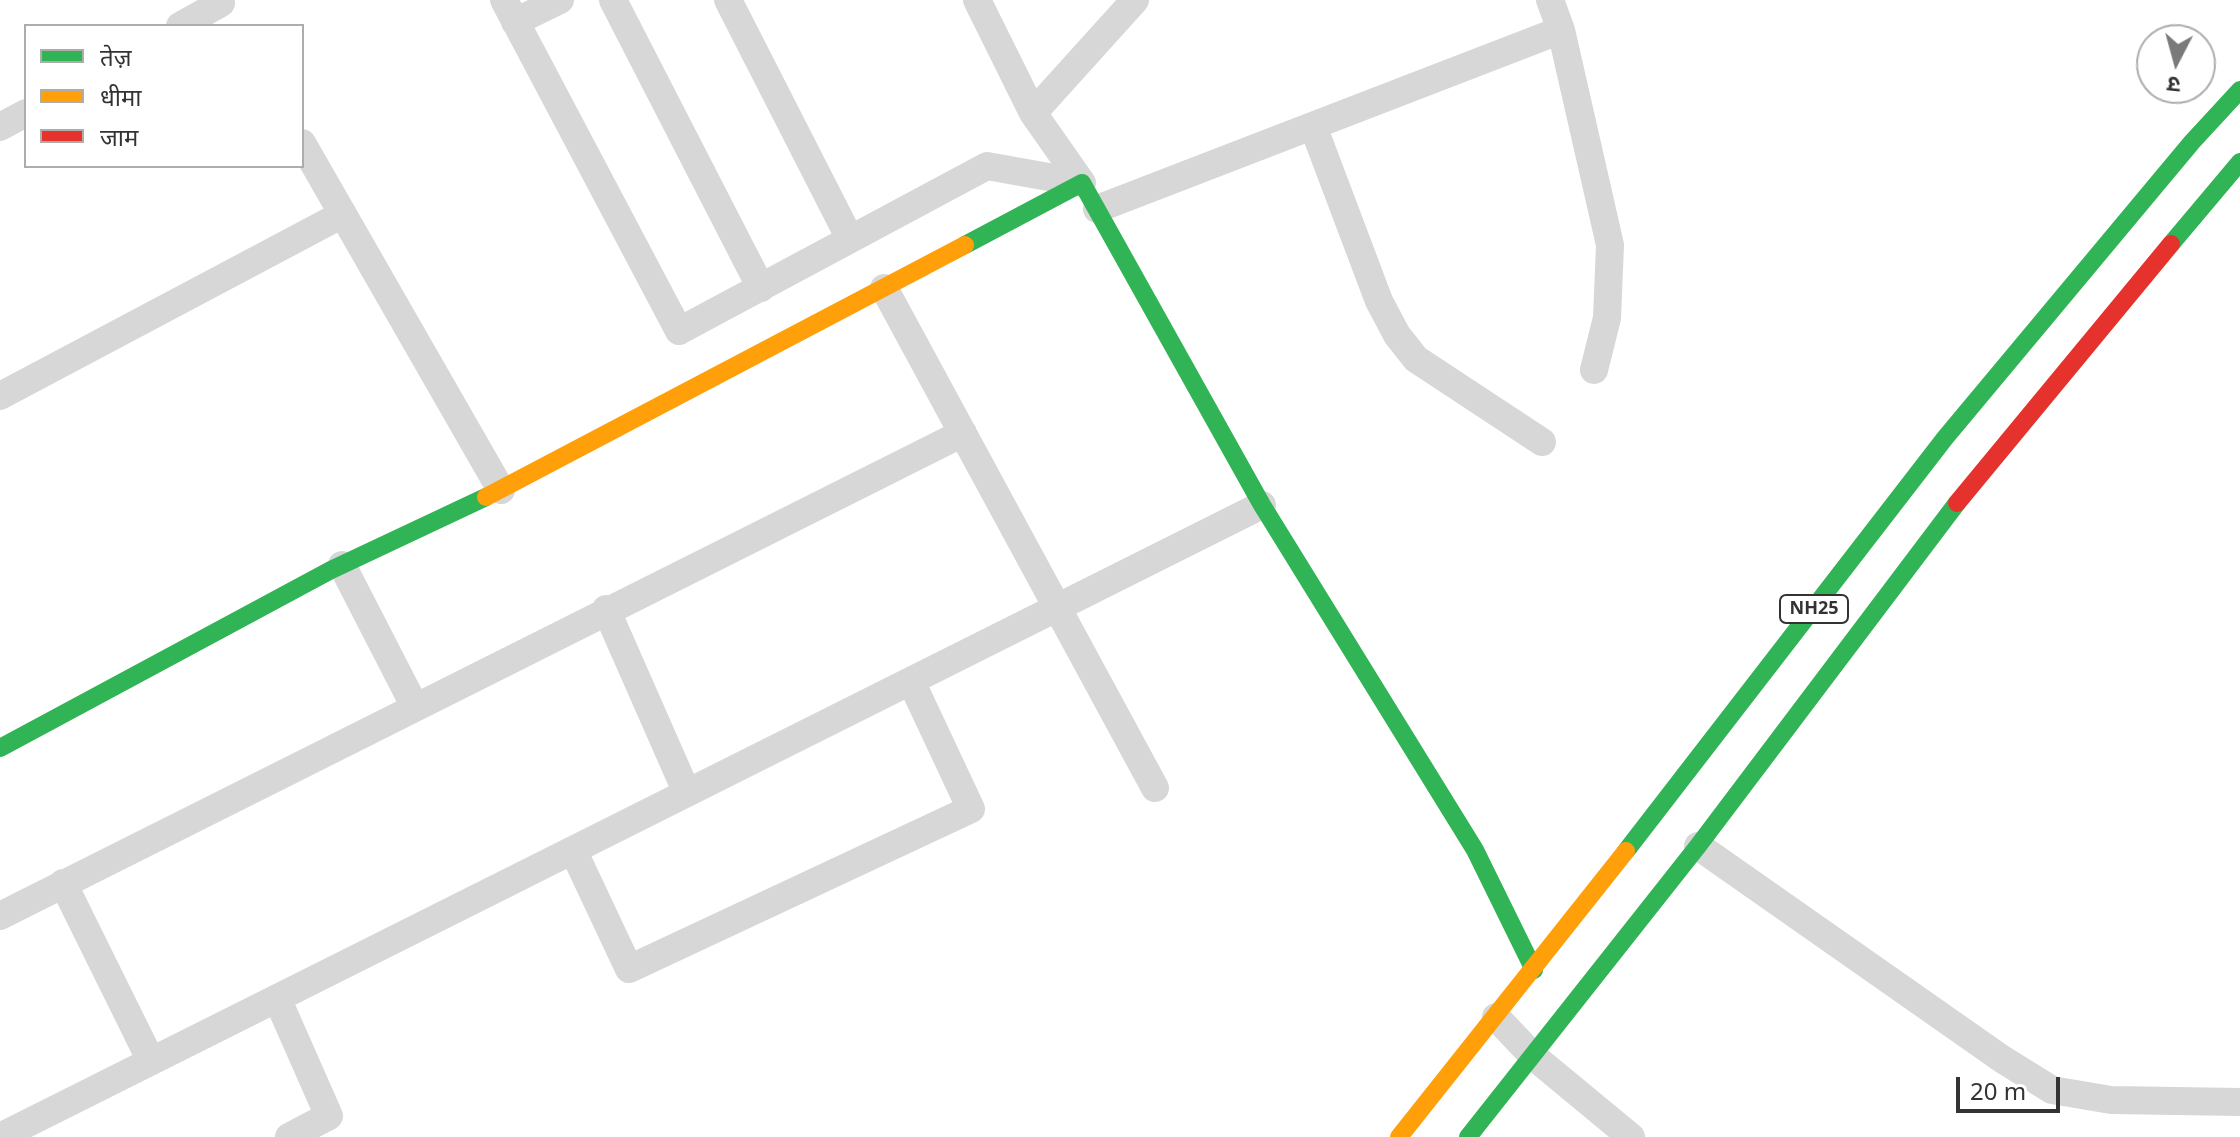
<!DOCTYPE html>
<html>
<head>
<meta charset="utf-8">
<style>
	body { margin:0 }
	#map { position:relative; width:2240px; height:1137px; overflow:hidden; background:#fff; font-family:"Noto Sans","Noto Sans Devanagari",sans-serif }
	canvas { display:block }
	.legend { position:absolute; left:24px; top:24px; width:280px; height:144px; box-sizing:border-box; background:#fff; border:2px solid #adadad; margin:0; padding:10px 14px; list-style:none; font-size:24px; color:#333 }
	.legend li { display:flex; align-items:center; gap:16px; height:40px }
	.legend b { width:40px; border:2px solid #adadad }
	.north { position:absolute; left:2136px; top:24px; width:80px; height:80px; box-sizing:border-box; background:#fff; border:2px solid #adadad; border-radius:50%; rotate:186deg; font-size:22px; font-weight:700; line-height:32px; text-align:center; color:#333 }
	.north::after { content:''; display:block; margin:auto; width:28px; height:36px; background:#7a7a7a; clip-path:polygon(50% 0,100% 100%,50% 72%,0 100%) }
	.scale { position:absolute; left:1956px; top:1077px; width:104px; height:36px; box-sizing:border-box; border:4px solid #333; border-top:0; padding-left:10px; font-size:24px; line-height:28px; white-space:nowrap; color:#333; -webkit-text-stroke:6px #fff; paint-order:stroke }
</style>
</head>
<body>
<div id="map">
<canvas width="2240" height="1137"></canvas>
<ul class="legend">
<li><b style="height:10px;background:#30b455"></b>तेज़</li>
<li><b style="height:10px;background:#ff9f0a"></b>धीमा</li>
<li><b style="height:10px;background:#e5322d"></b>जाम</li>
</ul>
<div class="north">उ</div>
<div class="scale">20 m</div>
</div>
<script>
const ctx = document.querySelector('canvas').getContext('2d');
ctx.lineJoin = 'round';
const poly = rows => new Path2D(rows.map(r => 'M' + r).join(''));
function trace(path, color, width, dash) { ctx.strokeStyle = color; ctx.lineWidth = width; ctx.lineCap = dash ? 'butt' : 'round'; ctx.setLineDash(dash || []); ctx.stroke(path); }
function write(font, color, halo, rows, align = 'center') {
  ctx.font = font + ' "Noto Sans",sans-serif'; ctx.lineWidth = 8; ctx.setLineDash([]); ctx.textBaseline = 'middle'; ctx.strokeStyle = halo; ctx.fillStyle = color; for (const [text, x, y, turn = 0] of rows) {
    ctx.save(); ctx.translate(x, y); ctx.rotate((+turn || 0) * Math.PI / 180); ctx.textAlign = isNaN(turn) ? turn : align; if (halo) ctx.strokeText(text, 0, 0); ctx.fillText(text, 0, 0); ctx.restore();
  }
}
const street = poly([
	[504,0,679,331,987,166,1082,183],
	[613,0,761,288],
	[728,0,850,239],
	[977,0,1033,113,1082,183],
	[515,22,560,0],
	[180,26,221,3],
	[1561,30,1610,245,1607,318,1594,370],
	[1033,113,1135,0],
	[1313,126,1379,301,1397,335,1416,359,1542,442],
	[0,127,26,113],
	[302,143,501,490],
	[1097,209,1561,30,1550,0],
	[884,288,1155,788],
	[0,396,343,214],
	[342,565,415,707],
	[606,609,687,793],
	[1698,846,2002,1059,2052,1090,2111,1100,2240,1102],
	[573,850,629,969,971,809,911,681],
	[63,883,151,1061],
	[0,916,963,433],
	[277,998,329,1116,289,1137],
	[1496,1017,1533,1056,1631,1137],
	[0,1137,1262,505]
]);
const fast = poly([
	[2171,244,2240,162],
	[965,245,1082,183,1262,505,1475,850,1534,970],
	[0,748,331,570,486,497],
	[1626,851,1945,438,2192,142,2240,90],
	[1468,1137,1698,846,1957,503]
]);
const slow = poly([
	[486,497,965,245],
	[1399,1137,1626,851]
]);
const jam = poly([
	[1957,503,2171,244]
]);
const shields = [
	[1814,609,68]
];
const shieldNames = [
	["NH25",1814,609]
];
trace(street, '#d7d7d7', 28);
trace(fast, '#30b455', 18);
trace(slow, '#ff9f0a', 18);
trace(jam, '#e5322d', 18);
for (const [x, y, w] of shields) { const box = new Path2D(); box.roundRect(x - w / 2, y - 14, w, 28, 6); ctx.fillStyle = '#fff'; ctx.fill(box); trace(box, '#333', 2); }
write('bold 18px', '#333', null, shieldNames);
</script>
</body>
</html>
